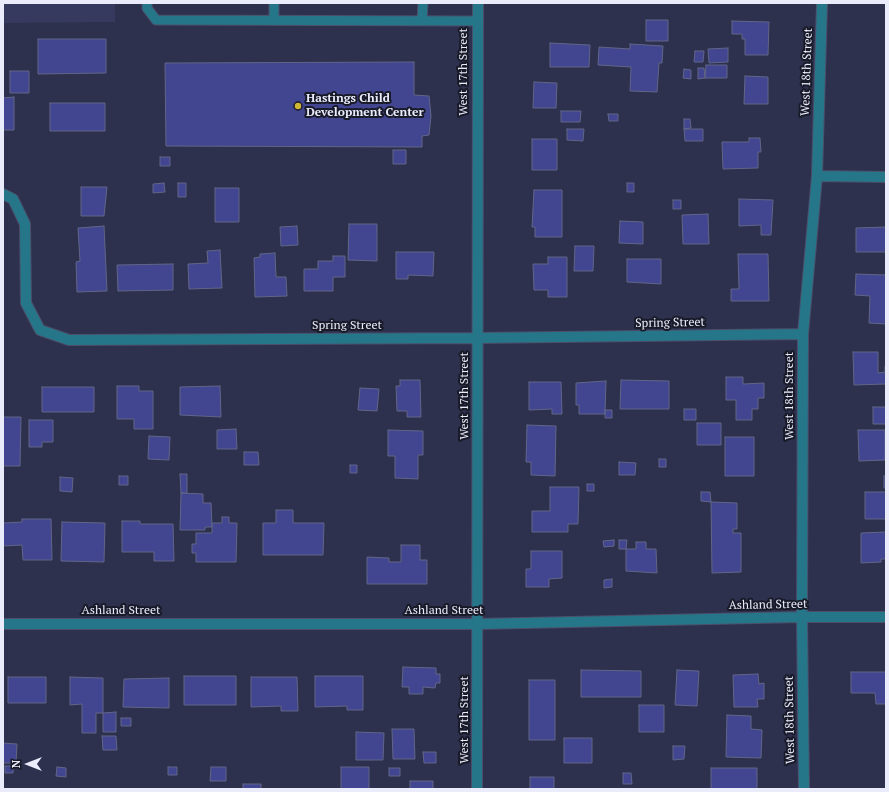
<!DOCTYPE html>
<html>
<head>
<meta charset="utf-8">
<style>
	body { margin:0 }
	#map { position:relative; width:889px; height:792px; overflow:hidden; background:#2d314e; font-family:"PT Serif",serif }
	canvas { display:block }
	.frame { position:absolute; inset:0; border:4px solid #eaecfc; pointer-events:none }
	.north { position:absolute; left:8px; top:744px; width:40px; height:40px; -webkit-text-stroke:3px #181a28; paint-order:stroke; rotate:270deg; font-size:11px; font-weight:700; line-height:16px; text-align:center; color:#eaecfc }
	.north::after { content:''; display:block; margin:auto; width:14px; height:18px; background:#eaecfc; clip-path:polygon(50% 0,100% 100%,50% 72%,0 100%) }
</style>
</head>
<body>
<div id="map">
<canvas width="889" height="792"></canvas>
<div class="frame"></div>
<div class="north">N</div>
</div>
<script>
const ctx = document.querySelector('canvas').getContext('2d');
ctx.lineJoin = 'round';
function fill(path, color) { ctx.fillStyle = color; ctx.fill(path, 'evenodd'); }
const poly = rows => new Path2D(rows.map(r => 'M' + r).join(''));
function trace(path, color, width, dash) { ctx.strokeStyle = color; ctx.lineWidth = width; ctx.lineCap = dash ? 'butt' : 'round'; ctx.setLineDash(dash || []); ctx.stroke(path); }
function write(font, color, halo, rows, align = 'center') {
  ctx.font = font + ' "PT Serif",serif'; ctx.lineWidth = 4; ctx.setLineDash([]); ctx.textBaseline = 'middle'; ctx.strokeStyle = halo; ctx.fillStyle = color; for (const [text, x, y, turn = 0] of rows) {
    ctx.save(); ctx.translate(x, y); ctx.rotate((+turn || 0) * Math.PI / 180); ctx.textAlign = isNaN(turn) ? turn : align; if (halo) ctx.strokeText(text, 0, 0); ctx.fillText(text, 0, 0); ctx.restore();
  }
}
const built = poly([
	[3,3,115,3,115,22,3,23]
]);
const building = poly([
	[646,20,668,20,668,41,646,41,646,20],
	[732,21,769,22,768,55,745,55,745,39,742,39,742,34,732,34,732,21],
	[38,39,106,39,106,73,38,74,38,39],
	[550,43,590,45,589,67,550,67,550,43],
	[630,44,663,46,662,63,659,63,657,92,630,91,631,67,598,65,599,47,630,49,630,44],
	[728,48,728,62,709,63,708,49,728,48],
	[695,51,704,51,703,62,694,62,695,51],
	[414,62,414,95,429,96,431,116,429,135,422,136,422,147,166,146,165,63,414,62],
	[706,65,727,65,727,78,705,78,706,65],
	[698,68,704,68,705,78,698,79,698,68],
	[684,69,691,70,691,79,683,78,684,69],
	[10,71,29,71,29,93,10,93,10,71],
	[745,76,768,77,768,104,744,104,745,76],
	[534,82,557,83,556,108,533,108,534,82],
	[14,97,14,130,3,130,3,98,14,97],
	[50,103,105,103,105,131,50,131,50,103],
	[561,111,581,111,580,122,561,122,561,111],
	[608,114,618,114,618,121,609,121,608,114],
	[684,119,690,119,691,128,684,129,684,119],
	[567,129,584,129,583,141,567,140,567,129],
	[684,129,703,129,703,141,685,141,684,129],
	[749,138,760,138,761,152,758,152,758,168,723,169,722,142,749,142,749,138],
	[532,139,557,139,557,170,532,170,532,139],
	[393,150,406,150,406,164,393,164,393,150],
	[160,157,170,157,170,166,160,166,160,157],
	[164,183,165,192,153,193,153,184,164,183],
	[178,183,186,183,186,197,178,197,178,183],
	[627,183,634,183,634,192,627,192,627,183],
	[81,187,107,187,104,216,81,216,81,187],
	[215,188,239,188,239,222,215,222,215,188],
	[534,190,562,190,562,237,535,237,535,227,532,227,534,190],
	[739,199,773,200,771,235,761,235,761,225,739,226,739,199],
	[673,200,681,200,681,209,673,209,673,200],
	[708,214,709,244,683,244,682,215,708,214],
	[620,221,643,222,643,244,619,243,620,221],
	[349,224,377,224,377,261,348,260,349,224],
	[104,226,107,291,77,292,76,262,80,261,78,228,104,226],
	[297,226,298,245,281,246,280,227,297,226],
	[886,227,886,252,856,252,856,228,886,227],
	[575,246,594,246,593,271,574,271,575,246],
	[220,250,222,288,189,289,188,264,208,263,207,251,220,250],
	[396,252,434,252,433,276,408,275,408,279,396,279,396,252],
	[275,253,276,277,286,277,287,296,255,297,254,258,260,257,260,254,275,253],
	[738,254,768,254,769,301,731,301,731,289,739,289,738,254],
	[333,256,345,256,345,277,333,277,333,291,304,291,304,269,318,269,318,261,333,261,333,256],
	[548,257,567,257,567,297,548,297,548,290,534,290,533,264,548,264,548,257],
	[627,259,661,259,661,284,627,282,627,259],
	[173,264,173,290,118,291,117,265,173,264],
	[856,274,886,275,886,324,869,323,870,296,855,295,856,274],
	[853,352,878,352,878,373,885,372,885,366,886,366,886,384,854,385,853,352],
	[726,377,743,377,743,384,764,383,764,398,758,398,758,409,752,409,752,420,736,420,736,400,726,400,726,377],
	[400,380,420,380,421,417,407,417,407,411,397,411,396,386,400,386,400,380],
	[621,380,669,381,669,409,620,409,621,380],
	[606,381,605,414,579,414,579,405,576,405,576,383,606,381],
	[529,382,561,382,562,414,552,414,552,409,529,410,529,382],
	[117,386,139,386,139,391,153,391,153,429,134,429,134,419,117,419,117,386],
	[220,386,221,417,180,415,180,387,220,386],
	[42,387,94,387,94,412,42,412,42,387],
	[360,388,379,389,377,411,358,410,360,388],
	[873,407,886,407,886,424,873,424,873,407],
	[684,409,696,409,696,420,684,420,684,409],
	[605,410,612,410,612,418,605,418,605,410],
	[3,417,21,417,20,466,3,466,3,417],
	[29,420,53,420,53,442,42,442,42,447,29,447,29,420],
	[697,423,721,423,721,445,697,445,697,423],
	[527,425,556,426,555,476,531,475,531,462,526,462,527,425],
	[236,429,237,449,217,449,217,430,236,429],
	[388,430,423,431,423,455,418,455,418,479,395,478,395,456,388,456,388,430],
	[858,430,885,430,885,460,859,461,858,430],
	[149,436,170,437,169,460,148,459,149,436],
	[725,437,754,437,754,476,725,476,725,437],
	[244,452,258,452,259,465,244,465,244,452],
	[659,459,666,459,666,467,659,467,659,459],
	[619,462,636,463,635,475,619,475,619,462],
	[350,465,357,465,357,473,350,473,350,465],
	[180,474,187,474,187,493,181,493,180,474],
	[119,476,128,476,128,485,119,485,119,476],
	[884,476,886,476,886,488,884,488,884,476],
	[60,477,73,478,72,492,60,491,60,477],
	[587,484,594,484,594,491,587,491,587,484],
	[550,487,579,487,578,524,568,524,568,532,532,532,532,511,550,511,550,487],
	[701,492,710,492,711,502,701,501,701,492],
	[865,492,886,492,886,519,865,519,865,492],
	[181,493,203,494,203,503,211,503,212,527,205,527,205,530,180,530,181,493],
	[711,502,737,503,737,529,733,529,733,533,741,533,741,572,712,573,711,502],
	[276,510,293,510,293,523,324,523,323,555,263,555,263,523,276,523,276,510],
	[222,517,229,517,229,523,237,523,236,562,196,562,196,553,192,553,192,544,196,544,196,533,212,533,212,523,222,523,222,517],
	[22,519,51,519,52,560,23,560,22,545,3,546,3,523,22,522,22,519],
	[122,521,140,521,140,524,173,524,174,561,154,561,154,552,122,552,122,521],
	[62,522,105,523,104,562,61,561,62,522],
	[886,532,886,559,881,559,881,562,861,563,861,533,886,532],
	[614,540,614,546,604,547,603,541,614,540],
	[619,540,627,540,626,549,619,549,619,540],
	[636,542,646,542,646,549,656,549,657,573,626,571,626,549,636,549,636,542],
	[401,545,420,545,420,560,427,560,427,584,367,584,367,557,389,558,389,562,401,562,401,545],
	[531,551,562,551,562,578,549,579,549,587,526,587,526,569,531,569,531,551],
	[612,579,612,587,604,588,604,580,612,579],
	[403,667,436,668,436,674,440,674,440,683,436,683,435,688,423,687,423,694,409,694,409,687,402,687,403,667],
	[581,670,641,671,641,697,581,697,581,670],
	[677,670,699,671,697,706,675,705,677,670],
	[851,672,886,672,886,704,876,704,875,693,851,693,851,672],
	[758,674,759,684,764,683,764,699,757,699,758,707,734,707,733,675,758,674],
	[184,676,236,676,236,705,184,705,184,676],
	[315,676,363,676,363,710,347,710,347,706,315,707,315,676],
	[8,677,46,677,46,703,8,703,8,677],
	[70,677,103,678,103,713,96,713,96,733,82,733,82,704,70,705,70,677],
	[251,677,297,677,298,711,281,711,281,706,251,707,251,677],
	[169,678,169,708,123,707,124,679,169,678],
	[529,680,555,680,555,740,529,740,529,680],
	[639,705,664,705,664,732,639,732,639,705],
	[116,712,116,732,103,732,103,713,116,712],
	[727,715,751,716,751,729,762,730,761,758,726,757,727,715],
	[121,718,131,718,131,726,121,726,121,718],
	[392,729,414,729,415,759,393,759,392,729],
	[356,732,384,733,383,760,356,760,356,732],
	[102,736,116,736,117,750,103,750,102,736],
	[564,738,592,738,592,763,564,763,564,738],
	[3,743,17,744,16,763,3,763,3,743],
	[673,746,685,746,684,759,673,760,673,746],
	[423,752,436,752,436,763,424,763,423,752],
	[5,766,13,766,13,773,5,773,5,766],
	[57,767,66,768,66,777,56,776,57,767],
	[168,767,177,767,177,775,168,775,168,767],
	[211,767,226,767,226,781,210,781,211,767],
	[341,767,369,767,369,789,341,789,341,767],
	[389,768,400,768,400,776,389,776,389,768],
	[711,768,757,768,757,789,711,789,711,768],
	[623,773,631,773,632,784,623,784,623,773],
	[530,777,554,777,554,789,530,789,530,777],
	[410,781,433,781,433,789,410,789,410,781],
	[243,784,261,784,261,789,243,789,243,784]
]);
const lane = poly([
	[147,3,147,8,156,20,477,21],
	[274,3,274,20],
	[422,21,423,3]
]);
const street = poly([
	[817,176,886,177],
	[3,194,13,199,25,224,26,303,40,330,69,340,477,338,803,334],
	[3,624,478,624,802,617,886,617],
	[477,789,478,3],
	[804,789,802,617,803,334,817,176,822,3]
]);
const markers = [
	[298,106,4,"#d0b837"]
];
const streetNames = [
	["West 17th Street",464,72,-90],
	["West 18th Street",807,72,-88],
	["Spring Street",670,323,-1],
	["Spring Street",347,326],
	["West 17th Street",465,396,-90],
	["West 18th Street",790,396,-90],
	["Ashland Street",768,605,-1],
	["Ashland Street",121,611],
	["Ashland Street",444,611],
	["West 17th Street",465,720,-90],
	["West 18th Street",790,720,-91]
];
const poiNames = [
	["Hastings Child",306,99],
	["Development Center",306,113]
];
fill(built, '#363a5e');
fill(building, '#42458f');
trace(building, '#616687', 1);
trace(lane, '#4b4f6a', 11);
trace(street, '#4b4f6a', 12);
trace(lane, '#26768a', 9);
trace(street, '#26768a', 10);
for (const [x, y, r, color] of markers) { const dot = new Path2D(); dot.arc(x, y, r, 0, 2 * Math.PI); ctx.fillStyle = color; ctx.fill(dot); trace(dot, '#181a28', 1.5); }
write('12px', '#eaecfc', '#181a28', streetNames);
write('bold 12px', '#eaecfc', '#181a28', poiNames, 'left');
</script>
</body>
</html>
